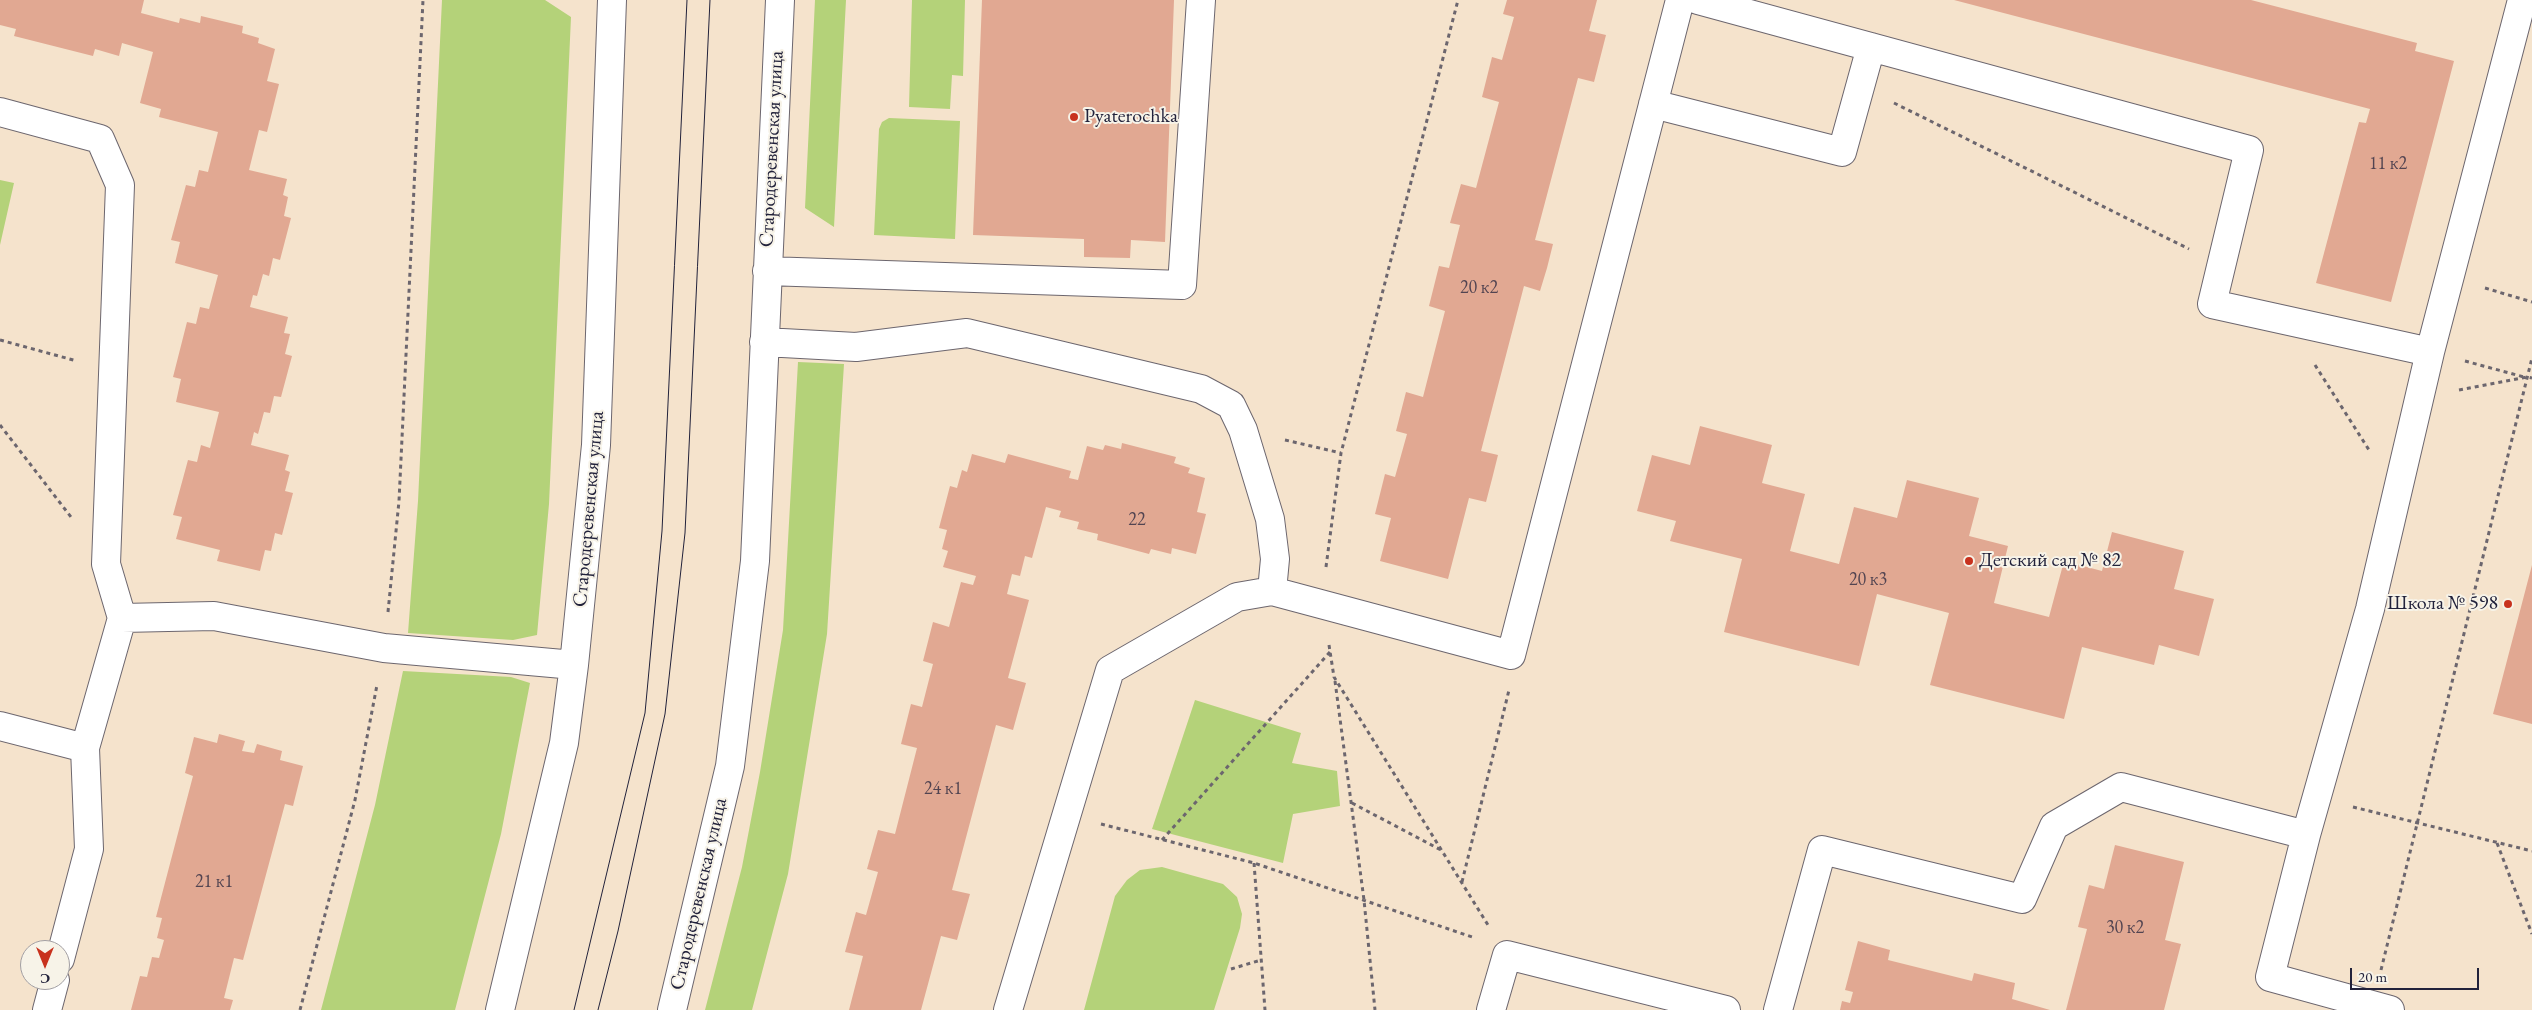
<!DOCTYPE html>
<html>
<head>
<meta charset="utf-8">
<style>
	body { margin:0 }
	#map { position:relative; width:2532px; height:1010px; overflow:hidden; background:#f5e3cc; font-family:"EB Garamond",serif }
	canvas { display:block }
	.north { position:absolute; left:20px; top:940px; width:50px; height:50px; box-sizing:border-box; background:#f7f3e8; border:1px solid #a29fa3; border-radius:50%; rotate:180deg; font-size:14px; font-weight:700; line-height:20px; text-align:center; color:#22223b }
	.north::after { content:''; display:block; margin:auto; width:18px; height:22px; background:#c8321e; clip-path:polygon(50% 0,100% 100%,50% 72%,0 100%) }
	.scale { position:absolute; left:2350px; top:968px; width:129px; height:22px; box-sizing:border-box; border:2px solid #22223b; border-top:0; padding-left:6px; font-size:15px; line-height:18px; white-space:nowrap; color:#22223b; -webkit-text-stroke:4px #f7f3e8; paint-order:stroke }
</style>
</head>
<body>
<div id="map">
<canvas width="2532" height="1010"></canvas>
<div class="north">С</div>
<div class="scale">20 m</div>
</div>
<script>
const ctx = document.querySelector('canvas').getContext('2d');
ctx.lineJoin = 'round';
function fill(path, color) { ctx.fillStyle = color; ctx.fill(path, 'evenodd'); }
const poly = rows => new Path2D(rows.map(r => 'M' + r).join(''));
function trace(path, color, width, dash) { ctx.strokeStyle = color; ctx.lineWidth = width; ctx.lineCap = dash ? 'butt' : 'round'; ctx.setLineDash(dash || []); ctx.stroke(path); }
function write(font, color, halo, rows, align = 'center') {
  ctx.font = font + ' "EB Garamond",serif'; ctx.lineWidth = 4; ctx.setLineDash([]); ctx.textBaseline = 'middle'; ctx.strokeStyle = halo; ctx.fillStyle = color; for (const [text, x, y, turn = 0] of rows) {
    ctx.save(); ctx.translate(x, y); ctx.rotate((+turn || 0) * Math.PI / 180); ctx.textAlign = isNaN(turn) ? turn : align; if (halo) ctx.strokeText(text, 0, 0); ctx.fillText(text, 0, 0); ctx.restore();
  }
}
const green = poly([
	[442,0,545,0,571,17,549,504,537,635,513,640,408,633,418,501],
	[815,0,846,0,834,227,805,208],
	[912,0,965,0,963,76,952,75,950,109,909,107],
	[889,118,960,121,955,239,874,235,879,129,882,122],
	[0,180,14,183,0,245],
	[798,362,844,364,827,634,788,874,752,1010,705,1010,742,867,760,772,783,630],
	[403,671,511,677,530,683,501,834,455,1010,321,1010,375,805],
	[1195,700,1301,733,1292,763,1337,771,1340,806,1293,814,1283,863,1152,829],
	[1162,867,1223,884,1237,897,1242,914,1240,928,1214,1010,1084,1010,1115,896,1127,880,1140,870]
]);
const building = poly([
	[0,0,144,0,141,13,179,23,180,18,200,23,201,16,243,26,242,33,259,38,258,43,275,49,267,81,279,84,267,132,259,130,249,170,287,179,283,195,288,197,284,216,291,218,280,260,273,258,269,276,263,274,257,296,253,295,250,307,288,317,284,333,290,334,285,354,292,356,281,397,274,396,270,413,264,412,258,434,254,432,251,445,289,455,285,470,290,472,285,491,293,493,282,535,275,533,271,551,265,550,260,571,217,561,220,550,176,539,182,517,173,515,188,460,197,462,201,445,210,448,219,412,176,402,181,379,173,377,187,322,196,324,200,307,209,309,218,275,175,263,180,242,171,240,186,185,195,187,199,170,208,172,218,132,159,117,161,109,140,103,153,52,122,43,119,56,95,49,93,56,14,36,16,29,0,25],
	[982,0,1174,0,1165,242,1131,240,1130,258,1084,257,1084,239,973,235],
	[1507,0,1597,0,1589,31,1606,35,1594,82,1578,78,1535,240,1553,244,1547,268,1540,291,1524,286,1481,451,1498,455,1492,479,1486,502,1469,498,1448,579,1380,561,1391,518,1375,514,1385,474,1395,477,1407,434,1396,431,1406,392,1423,397,1445,311,1429,306,1439,266,1449,268,1460,225,1450,223,1461,184,1476,188,1499,102,1482,97,1492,57,1502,60,1514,17,1503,14],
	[1954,0,2251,0,2417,43,2415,51,2454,61,2391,302,2316,283,2359,122,2366,123,2370,109],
	[1700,426,1772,445,1762,483,1805,494,1790,551,1839,564,1854,507,1897,518,1907,480,1979,498,1969,536,2008,546,1994,603,2049,617,2064,561,2102,571,2112,532,2184,551,2174,589,2214,599,2199,656,2159,645,2154,665,2082,647,2064,719,1930,685,1949,613,1877,594,1859,666,1724,632,1742,559,1670,541,1676,521,1637,511,1652,455,1690,465],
	[1122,443,1176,457,1174,463,1190,468,1188,473,1205,478,1197,512,1206,514,1196,554,1172,548,1171,554,1151,549,1149,554,1097,540,1098,534,1077,529,1079,522,1059,517,1061,511,1046,507,1032,558,1025,556,1020,576,1012,574,1007,594,1029,600,1008,678,1026,683,1013,730,996,725,952,890,970,894,957,940,941,936,921,1010,849,1010,863,956,845,952,856,912,866,915,878,872,867,869,878,830,895,834,917,748,901,744,911,704,922,707,933,664,923,661,933,622,949,627,961,582,973,585,976,576,943,567,948,551,942,549,947,530,939,528,950,486,957,488,962,470,967,472,972,454,1005,463,1008,454,1071,471,1069,478,1078,480,1087,446,1103,450,1105,445,1121,449],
	[2532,565,2532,724,2493,714],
	[219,734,245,741,242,751,254,753,257,744,282,751,280,760,303,766,293,806,285,804,243,960,234,958,224,998,233,1000,230,1010,131,1010,140,976,147,977,152,957,159,958,164,940,157,938,162,918,156,917,193,776,185,773,194,737,217,743],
	[2115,845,2184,862,2165,940,2181,944,2164,1010,2066,1010,2087,929,2078,927,2089,885,2104,889],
	[1858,941,1890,950,1888,960,1972,981,1974,973,2015,983,2012,999,2050,1010,1840,1010,1842,1001,1850,1003,1853,992,1845,990]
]);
const path = poly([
	[1894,103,2189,249],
	[2485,288,2532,302],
	[0,340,77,361],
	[2465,361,2524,377],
	[2315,365,2369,450],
	[2459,390,2527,377,2532,378],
	[0,425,71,517],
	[1285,440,1341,453],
	[1326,567,1341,453,1458,0],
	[388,612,399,501,423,0],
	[1329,645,1334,677,1488,925],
	[1335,681,1364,900,1375,1010],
	[1352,803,1441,850],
	[2353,807,2532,851],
	[1101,824,1254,863,1475,938],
	[1162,840,1330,652],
	[2497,843,2532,934],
	[1254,863,1265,1010],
	[1462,882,1509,690],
	[1231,969,1261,960],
	[2381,970,2532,358],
	[300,1010,355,800,377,685]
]);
const minor = poly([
	[1698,0,2249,150,2212,304,2430,352,2522,0],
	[1653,104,1842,152,1871,47],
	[0,112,100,139,120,185,106,564,122,618],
	[767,271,1182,285,1201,0],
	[764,342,856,347,967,333,1201,389,1231,405,1243,430,1270,519,1275,559,1272,591,1511,655,1680,0],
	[0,726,85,748],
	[2306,835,2370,609,2430,352],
	[60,959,89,849,85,748,122,618,214,616,384,648,574,665],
	[47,1010,55,980],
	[500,1010,564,743,574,665,596,445,612,0],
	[672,1010,730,766,755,561,780,0],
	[1008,1010,1110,670,1237,597,1272,591],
	[1491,1010,1507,955,1726,1010],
	[1778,1010,1822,850,2022,899,2054,826,2121,787,2306,835,2270,977,2390,1010]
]);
const tram = poly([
	[574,1010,645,713,662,531,687,0],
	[598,1010,618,931,665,714,685,533,710,0]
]);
const markers = [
	[1074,117,5,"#c8321e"],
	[1969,561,5,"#c8321e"],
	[2508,604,5,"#c8321e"]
];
const numberNames = [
	["11 к2",2388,164],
	["20 к2",1479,288],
	["22",1137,520],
	["20 к3",1868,580],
	["24 к1",943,789],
	["21 к1",214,882],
	["30 к2",2125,928]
];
const poiNames = [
	["Pyaterochka",1084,117],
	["Детский сад № 82",1979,561],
	["Школа № 598",2498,604,"right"]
];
const streetNames = [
	["Стародеревенская улица",772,149,-87],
	["Стародеревенская улица",589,509,-85],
	["Стародеревенская улица",699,894,-77]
];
fill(green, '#b4d279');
fill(building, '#e1a892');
trace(minor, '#6c666e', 30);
trace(path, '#6c666e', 3, [4, 4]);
trace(minor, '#fff', 28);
trace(tram, '#22223b', 1);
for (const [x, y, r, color] of markers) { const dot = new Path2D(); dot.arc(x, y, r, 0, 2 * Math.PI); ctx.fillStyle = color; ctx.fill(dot); trace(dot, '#f7f3e8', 2); }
write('18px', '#524451', null, numberNames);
write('20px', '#22223b', '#f7f3e8', poiNames, 'left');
write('20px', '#22223b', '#f7f3e8', streetNames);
</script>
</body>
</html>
